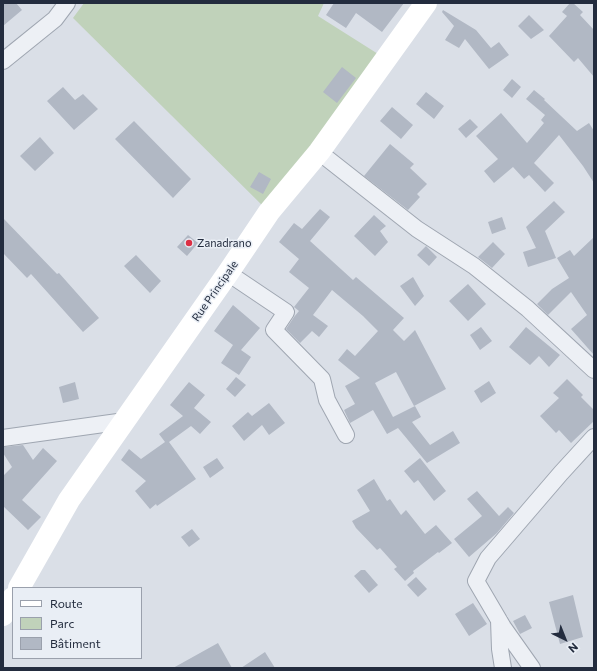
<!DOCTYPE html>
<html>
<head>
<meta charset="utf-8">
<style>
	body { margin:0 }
	#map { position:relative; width:597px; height:671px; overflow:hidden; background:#dadfe7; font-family:Commissioner,sans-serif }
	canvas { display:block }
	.frame { position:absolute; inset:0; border:4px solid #232c3e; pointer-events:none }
	.legend { position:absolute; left:12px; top:587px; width:130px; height:72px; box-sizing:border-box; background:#e9eef5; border:1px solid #9aa0ac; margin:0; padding:5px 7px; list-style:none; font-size:12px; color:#232c3e }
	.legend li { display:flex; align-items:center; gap:8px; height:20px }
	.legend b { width:20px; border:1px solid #9aa0ac }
	.north { position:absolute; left:545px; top:619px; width:40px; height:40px; -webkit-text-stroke:3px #e9eef5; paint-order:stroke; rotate:137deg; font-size:11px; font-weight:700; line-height:16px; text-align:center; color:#232c3e }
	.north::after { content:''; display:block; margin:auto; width:14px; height:18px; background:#232c3e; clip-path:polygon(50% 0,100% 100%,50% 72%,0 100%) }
</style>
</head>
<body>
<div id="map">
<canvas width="597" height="671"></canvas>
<div class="frame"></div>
<ul class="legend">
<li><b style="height:5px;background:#fff"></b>Route</li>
<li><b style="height:11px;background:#c0d2ba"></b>Parc</li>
<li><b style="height:11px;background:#b1b8c4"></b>Bâtiment</li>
</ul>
<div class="north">N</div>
</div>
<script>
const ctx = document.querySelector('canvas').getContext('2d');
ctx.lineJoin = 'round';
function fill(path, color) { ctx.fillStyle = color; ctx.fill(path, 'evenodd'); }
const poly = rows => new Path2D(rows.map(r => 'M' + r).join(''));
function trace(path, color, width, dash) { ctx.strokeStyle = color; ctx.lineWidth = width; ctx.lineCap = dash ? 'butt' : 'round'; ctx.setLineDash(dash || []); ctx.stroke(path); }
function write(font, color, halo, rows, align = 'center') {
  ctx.font = font + ' Commissioner,sans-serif'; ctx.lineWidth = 3; ctx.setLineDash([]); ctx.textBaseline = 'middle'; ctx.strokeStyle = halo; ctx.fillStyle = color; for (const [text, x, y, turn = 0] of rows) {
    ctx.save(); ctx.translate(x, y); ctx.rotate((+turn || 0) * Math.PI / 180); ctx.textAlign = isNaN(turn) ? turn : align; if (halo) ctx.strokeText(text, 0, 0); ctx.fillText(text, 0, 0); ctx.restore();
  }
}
const green = poly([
	[84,3,324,3,318,16,386,59,269,212,73,18]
]);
const building = poly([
	[3,3,16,3,22,10,3,26],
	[334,3,404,3,382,32,356,13,346,28,326,15],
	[570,3,573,3,583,12,580,15,594,30,594,77,578,58,574,62,549,36,567,16,562,12],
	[443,10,476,30,491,48,499,42,509,55,489,69,465,39,459,48,445,40,454,26,442,12],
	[529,15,544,30,531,39,518,26],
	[342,67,356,78,337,103,323,92],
	[512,79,521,87,512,98,503,90],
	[63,87,75,100,83,94,98,109,74,130,47,101],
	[534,90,545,99,544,100,577,131,589,123,594,131,594,183,583,166,559,135,534,163,554,183,545,192,529,175,524,179,513,167,494,183,484,171,498,159,476,136,501,113,527,143,544,123,541,120,545,115,526,99],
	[426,92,444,106,434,119,416,104],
	[392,107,413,125,401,139,380,121],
	[470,119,478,127,466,138,458,129],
	[134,121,191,179,173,198,115,139],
	[40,137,54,153,35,171,20,156],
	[390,144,414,164,410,168,427,184,417,194,420,197,408,210,364,176],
	[259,172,271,179,263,194,250,187],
	[554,201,565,212,545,231,556,258,528,267,523,252,536,248,526,227],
	[320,209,330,217,310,241,353,280,356,277,404,318,393,330,404,341,415,330,446,389,414,406,396,372,375,383,393,417,415,406,421,417,412,422,430,445,453,431,460,443,427,463,398,428,387,434,373,410,350,423,344,410,355,404,345,386,360,378,338,360,347,349,355,356,378,331,363,316,332,290,313,315,328,326,319,337,312,331,300,343,286,329,294,317,299,311,294,307,309,288,289,272,299,259,279,242,294,223,302,229],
	[374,215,386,226,380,231,388,242,375,256,354,236],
	[502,217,506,229,492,234,488,222],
	[3,218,57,274,59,273,99,318,83,332,31,274,27,278,3,253],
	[188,235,198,243,187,256,177,247],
	[594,237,594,355,571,329,587,315,571,292,548,315,537,304,552,289,569,278,557,258,570,250,574,256],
	[493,242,505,254,492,268,478,257],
	[426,246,437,257,429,266,417,255],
	[136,255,161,281,150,293,124,266],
	[413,277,424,296,415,306,400,286],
	[468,284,486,304,468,321,449,301],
	[233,305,260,328,241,350,251,357,239,375,221,363,233,345,214,331],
	[481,327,492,341,480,350,470,335],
	[526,327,560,355,549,367,539,356,530,365,509,347],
	[236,377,246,385,235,397,226,389],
	[567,379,583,395,581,397,594,410,594,421,571,443,559,430,556,433,540,416,559,398,553,393],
	[489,381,496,393,481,403,474,391],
	[75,382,79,399,63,403,59,387],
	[189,382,205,395,194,408,211,422,200,434,191,426,169,442,196,479,157,506,156,504,150,509,135,491,146,481,121,460,129,449,141,459,165,442,159,434,183,416,170,405],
	[269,403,285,423,269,435,262,425,244,441,232,426,248,412,252,416],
	[23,445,33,460,43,448,57,461,22,500,41,517,28,530,3,506,3,476,12,467,3,453,3,447],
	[217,458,224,468,210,478,203,467],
	[420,458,446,491,434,501,418,480,414,483,404,471],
	[374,479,387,501,390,499,401,515,406,510,425,534,436,525,452,543,439,553,438,552,413,571,414,573,405,581,394,569,397,567,380,548,377,550,356,528,352,521,370,511,357,490],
	[477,491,499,516,508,507,514,513,497,533,469,557,454,539,482,516,467,499],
	[192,529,200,539,189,547,181,537],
	[361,570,365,570,378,585,369,593,354,576],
	[416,577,427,589,418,597,407,585],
	[573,595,583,637,560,644,549,602],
	[473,603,487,624,469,636,455,614],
	[525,615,532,628,520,634,513,621],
	[218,643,232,668,173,668],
	[265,652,275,668,241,668]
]);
const street = poly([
	[3,61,55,19,67,3],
	[319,152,417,229,474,266,528,309,594,370],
	[228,273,286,312,274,330,322,379,327,400,346,435],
	[3,438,125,421],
	[499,620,500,649,503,668],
	[532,668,503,627,476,581,488,558,561,473,594,437]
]);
const secondary = poly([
	[19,588,69,500,228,273,269,212,319,152,426,3],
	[3,615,13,598]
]);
const markers = [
	[189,243,4,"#dc2f44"]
];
const poiNames = [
	["Zanadrano",197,243]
];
const streetNames = [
	["Rue Principale",215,291,-55]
];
fill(green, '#c0d2ba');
fill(building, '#b1b8c4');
trace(street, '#9fa6b1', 18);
trace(street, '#edf0f5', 16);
trace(secondary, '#fff', 22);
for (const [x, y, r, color] of markers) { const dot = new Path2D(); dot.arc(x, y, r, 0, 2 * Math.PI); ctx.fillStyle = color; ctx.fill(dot); trace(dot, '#e9eef5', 1.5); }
write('11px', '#232c3e', '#e9eef5', poiNames, 'left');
write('11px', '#232c3e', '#e9eef5', streetNames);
</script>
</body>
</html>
